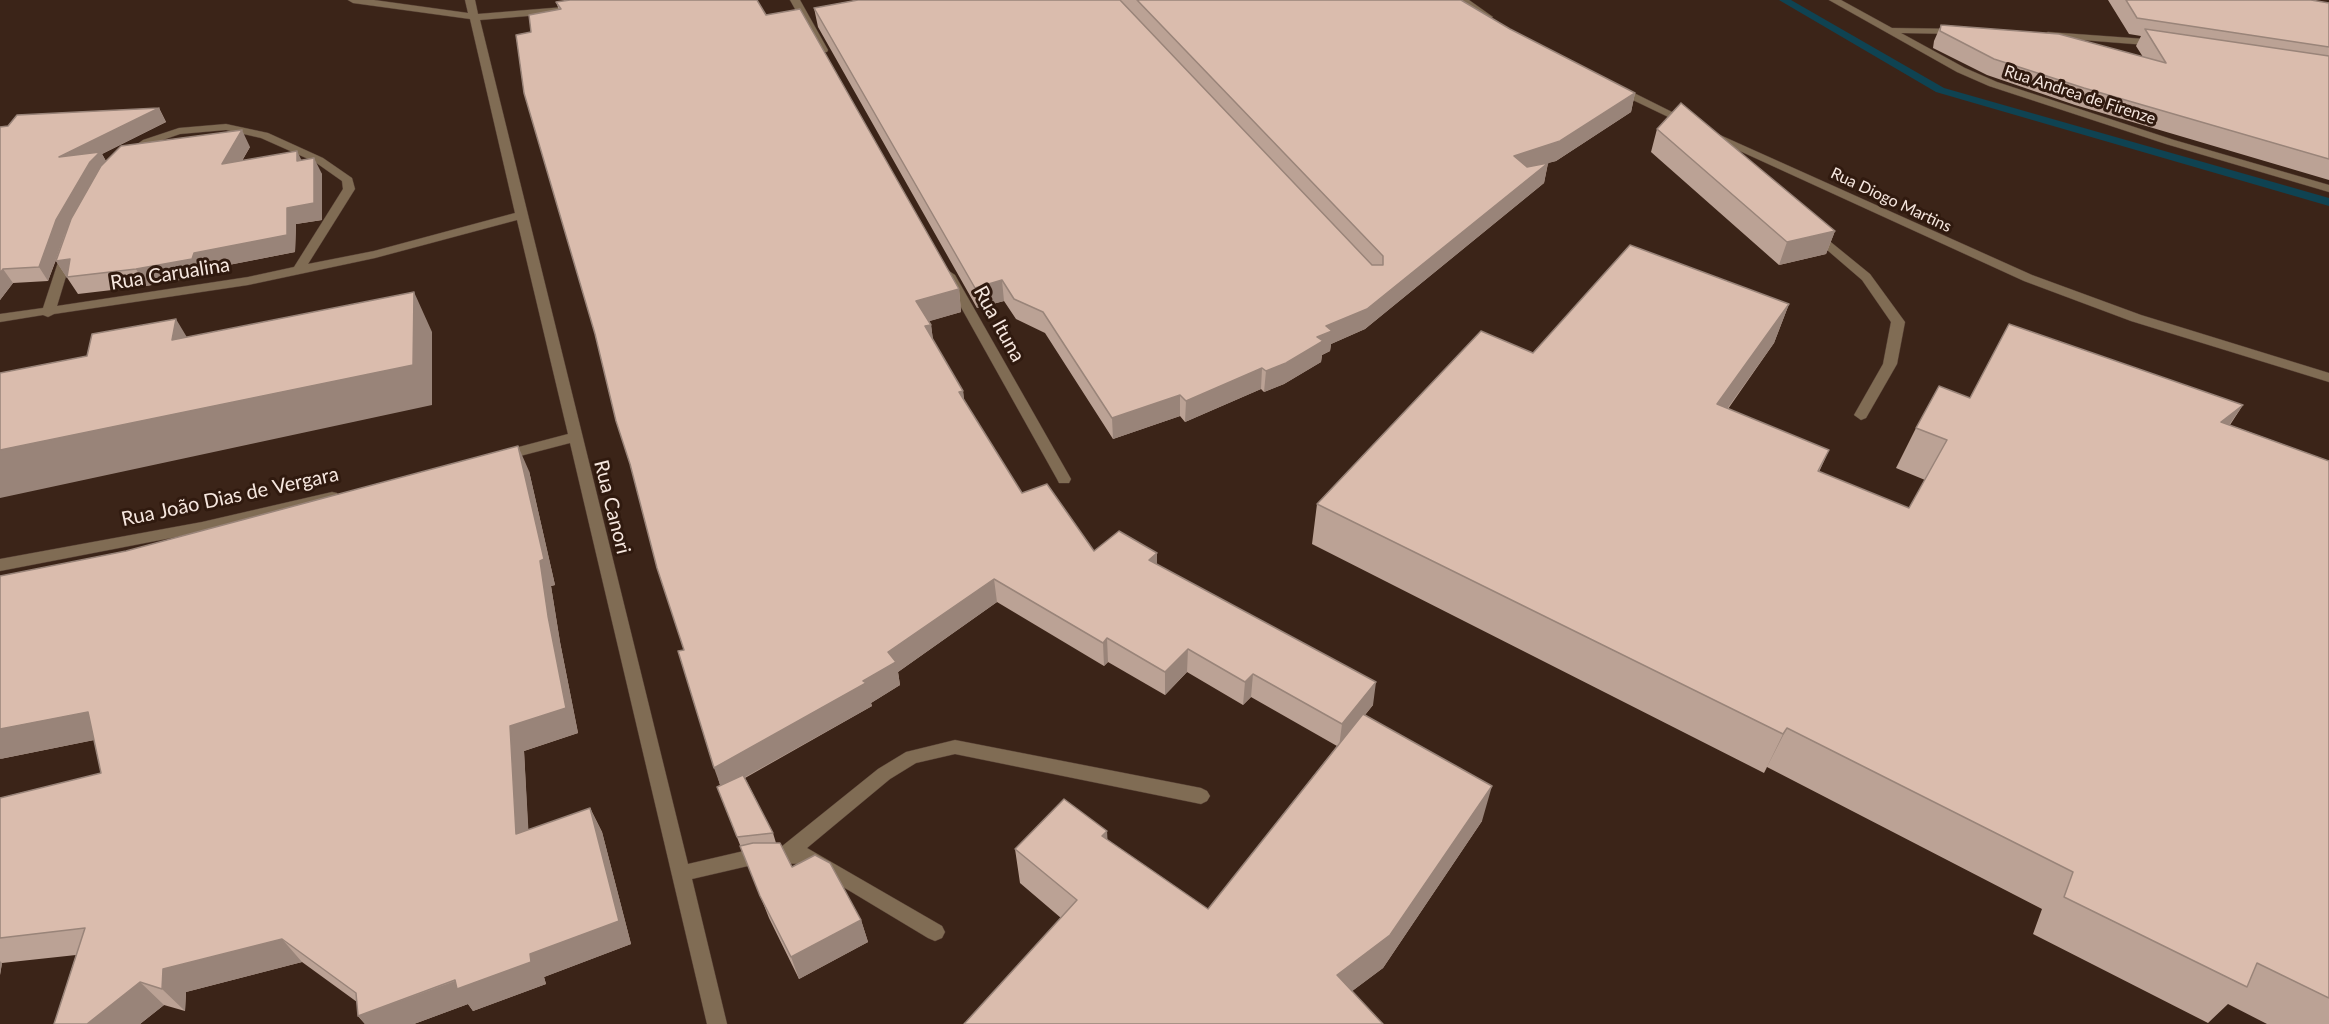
<!DOCTYPE html>
<html>
<head>
<meta charset="utf-8">
<style>
	body { margin:0 }
	canvas { display:block; background:#3b2418 }
</style>
</head>
<body>
<canvas width="2329" height="1024"></canvas>
<script>
const ctx = document.querySelector('canvas').getContext('2d');
ctx.lineJoin = 'round';
const poly = rows => new Path2D(rows.map(r => 'M' + r).join(''));
function fill(path, color) { ctx.fillStyle = color; ctx.fill(path, 'evenodd'); }
function trace(path, color, width, dash) { ctx.strokeStyle = color; ctx.lineWidth = width; ctx.lineCap = dash ? 'butt' : 'round'; ctx.setLineDash(dash || []); ctx.stroke(path); }
function write(font, color, halo, rows, align = 'center') {
  ctx.font = font + ' Lato,sans-serif'; ctx.lineWidth = 6; ctx.setLineDash([]); ctx.textBaseline = 'middle'; ctx.strokeStyle = halo; ctx.fillStyle = color; for (const [text, x, y, turn = 0] of rows) {
    ctx.save(); ctx.translate(x, y); ctx.rotate((+turn || 0) * Math.PI / 180); ctx.textAlign = isNaN(turn) ? turn : align; if (halo) ctx.strokeText(text, 0, 0); ctx.fillText(text, 0, 0); ctx.restore();
  }
}
const stream = poly([
	[1779,0,1791,0,1944,88,2329,198,2329,206,1936,92,1779,0]
]);
const minor = poly([
	[348,0,374,0,468,13,465,0,475,0,478,14,564,7,569,10,564,13,480,20,688,864,761,847,781,847,878,769,906,752,955,740,1201,788,1207,791,1210,796,1207,801,1201,804,955,754,916,763,890,779,807,848,942,926,945,932,942,938,935,941,928,938,805,864,761,863,692,879,727,1024,707,1024,570,443,501,461,494,456,496,453,568,434,517,220,375,258,248,285,54,314,48,317,43,315,0,322,0,314,43,308,62,250,68,246,74,250,57,306,248,277,294,267,343,189,342,181,315,162,261,138,226,130,180,134,151,144,132,157,124,157,122,155,143,140,179,128,226,124,268,133,323,158,352,178,355,189,308,264,374,251,515,213,470,19,353,3,348,0],
	[790,0,800,0,828,50,827,52,819,52,790,0],
	[1457,0,1469,0,1493,17,1485,19,1457,0],
	[1829,0,1841,0,1892,28,1962,29,1962,33,1958,34,1901,33,1965,68,1997,82,2174,140,2329,185,2329,192,2166,144,1989,86,1957,72,1829,0],
	[2048,32,2159,40,2164,43,2159,46,2044,37,2043,35,2048,32],
	[1612,86,1620,86,1694,123,1685,125,1612,90,1612,86],
	[1711,131,2032,275,2141,315,2329,373,2329,382,2131,321,2024,281,1707,136,1705,134,1711,131],
	[1816,230,1870,274,1905,322,1897,364,1866,418,1861,420,1854,415,1883,364,1891,322,1862,280,1812,237,1812,231,1816,230],
	[949,271,955,275,1071,479,1069,483,1059,483,1057,479,943,275,949,271],
	[332,492,337,493,339,497,337,501,202,532,0,571,0,559,202,522,332,492]
]);
const wall = poly([
	[857,0,1461,0,1510,29,1635,93,1631,112,1556,161,1548,163,1544,183,1365,329,1331,344,1330,351,1322,355,1321,362,1284,384,1264,392,1261,389,1185,422,1180,416,1113,439,1045,333,1016,319,1004,301,977,308,818,27,814,8],
	[2108,0,2311,0,2329,3,2329,180,2075,105,1987,75,1933,48,1934,41,1941,25,2143,57,2136,46,2141,36,2129,34],
	[556,2,766,15,959,289,961,312,929,321,931,325,933,340,963,391,964,401,1022,493,1094,551,1157,564,1373,705,1365,715,1482,821,1383,968,1352,991,1061,918,1020,883,1015,849,1108,840,1208,909,1337,746,1251,697,1243,705,1187,672,1165,695,1108,662,1104,666,997,602,898,672,900,685,871,703,872,706,745,778,773,833,776,843,792,867,861,920,868,942,799,979,769,918,717,787,720,785,684,650,531,32,559,10],
	[159,108,166,122,102,154,106,161,250,147,242,161,302,160,322,174,322,220,296,224,295,252,203,270,202,276,146,286,78,294,56,261,67,231,48,281,13,283,0,300,0,127],
	[1657,129,1835,231,1826,254,1779,265,1651,152],
	[1789,304,1774,343,1728,409,1829,450,1819,472,1909,508,1925,480,1896,468,1916,428,1970,398,2243,405,2230,425,2329,461,2329,1024,2267,1024,2228,1004,2208,1023,2033,934,2042,909,1767,767,1764,773,1312,544,1317,504,1533,353],
	[529,471,555,585,551,586,560,642,578,733,524,751,528,830,590,808,602,832,631,944,544,977,546,984,473,1011,468,1004,414,1024,365,1024,358,1016,357,1002,302,962,186,992,185,1011,164,1005,140,1024,54,1024,76,955,2,963,0,975,0,798,101,773,94,740,0,759]
]);
const shadedWall = poly([
	[1635,93,1631,112,1556,161,1548,163,1544,183,1365,329,1331,344,1330,351,1322,355,1321,362,1284,384,1264,392,1266,371,1317,337,1326,326,1511,176,1514,156],
	[159,108,166,122,102,154,108,165,98,176,65,234,48,281,39,267,59,157],
	[242,130,250,147,230,180,222,164],
	[297,151,305,167,297,161],
	[314,158,322,174,322,220,296,224,295,252,203,270,202,276,146,286,136,269,194,253,287,208],
	[1835,231,1826,254,1779,265,1787,242],
	[70,259,67,277,67,278,56,261],
	[3,269,13,283,0,300,0,273],
	[1002,280,1004,301,977,308,975,288],
	[959,289,961,312,920,324,916,301],
	[414,292,432,332,432,405,0,498,0,450],
	[1789,304,1774,343,1702,444,1717,404],
	[176,319,200,359,172,340],
	[931,325,934,348,925,326],
	[1262,368,1261,389,1185,422,1186,401],
	[963,391,966,414,959,392],
	[1180,395,1180,416,1113,439,1112,418],
	[2243,405,2215,445,2221,422],
	[518,446,529,471,555,585,551,586,560,642,578,733,524,751,530,858,516,834,510,726,548,616],
	[1157,553,1157,576,1149,560],
	[994,579,997,602,898,672,900,685,871,703,872,706,722,790,714,768,863,681,888,652],
	[1107,638,1108,662,1104,666,1103,643],
	[1188,649,1187,672,1165,695,1165,672],
	[1253,674,1251,697,1243,705,1245,682],
	[1376,682,1373,705,1339,747,1342,724],
	[88,712,109,737,0,759,0,729],
	[1787,728,1767,767,1764,773,1783,734],
	[1492,786,1482,821,1383,968,1331,1007,1337,975],
	[590,808,602,832,631,944,544,977,546,984,473,1011,468,1004,414,1024,365,1024,358,1016,530,954],
	[1107,831,1109,865,1102,836],
	[861,920,868,942,799,979,791,957],
	[282,939,302,962,186,992,185,1011,162,989,163,969],
	[0,961,2,963,0,975],
	[140,982,164,1005,140,1024,87,1024]
]);
const building = poly([
	[570,0,757,0,766,15,800,9,959,289,916,301,931,325,925,326,963,391,959,392,1022,493,1047,484,1094,551,1119,531,1157,553,1149,560,1376,682,1342,724,1253,674,1245,682,1188,649,1165,672,1107,638,1103,643,994,579,888,652,896,662,863,681,866,683,714,768,678,651,684,650,657,568,630,464,616,421,595,334,524,93,516,35,531,32,529,15,561,9,556,2,570,0],
	[858,0,1120,0,1372,265,1383,265,1383,256,1137,0,1461,0,1510,29,1635,93,1560,141,1514,156,1527,167,1548,163,1367,309,1326,326,1332,331,1317,337,1323,341,1286,363,1266,371,1262,368,1186,401,1180,395,1112,418,1043,312,1014,299,1002,280,975,288,814,8,858,0],
	[2126,0,2311,0,2329,3,2329,47,2137,18,2126,0],
	[1941,25,2059,34,2166,63,2145,29,2329,56,2329,159,2084,88,1994,59,1940,31,1941,25],
	[1681,103,1835,231,1787,242,1657,129,1681,103],
	[159,108,59,157,100,152,90,162,56,220,39,267,3,269,0,273,0,127,8,126,17,115,159,108],
	[242,130,222,164,297,151,297,161,314,158,314,203,287,208,287,235,194,253,192,259,136,269,67,277,70,259,56,261,71,219,101,166,121,146,242,130],
	[1630,245,1789,304,1717,404,1829,450,1818,471,1909,508,1947,440,1916,428,1939,386,1970,398,2009,324,2243,405,2221,422,2329,461,2329,998,2257,963,2247,987,2064,897,2073,872,1787,728,1783,734,1317,504,1481,331,1533,353,1630,245],
	[414,292,413,365,0,450,0,373,87,356,92,334,176,319,172,340,414,292],
	[518,446,544,559,540,561,548,616,566,708,510,726,516,834,590,808,619,921,530,954,531,962,457,989,455,980,358,1016,356,993,282,939,163,969,162,989,140,982,87,1024,54,1024,85,928,0,938,0,798,101,773,88,712,0,729,0,576,126,551,518,446],
	[1363,714,1492,786,1390,935,1337,975,1383,1024,964,1024,1077,900,1015,849,1064,799,1107,831,1102,836,1208,909,1363,714],
	[743,775,773,833,737,837,717,787,743,775],
	[753,843,780,843,792,867,815,855,830,863,861,920,791,957,760,896,740,846,753,843]
]);
const farStreetnames = [
	["Rua Andrea de Firenze",2080,95,18],
	["Rua Diogo Martins",1891,200,25]
];
const streetNames = [
	["Rua Carualina",170,274,-9],
	["Rua Ituna",999,324,61],
	["Rua João Dias de Vergara",230,497,-12],
	["Rua Canori",612,507,76]
];
fill(stream, '#0f4352');
trace(minor, '#553f34', 1);
fill(minor, '#806c54');
fill(wall, '#bba295');
fill(shadedWall, '#998479');
fill(building, '#dabcad');
trace(building, '#998479', 1.5);
write('16px', '#f6e7df', '#301a0f', farStreetnames);
write('20px', '#f6e7df', '#301a0f', streetNames);
</script>
</body>
</html>
